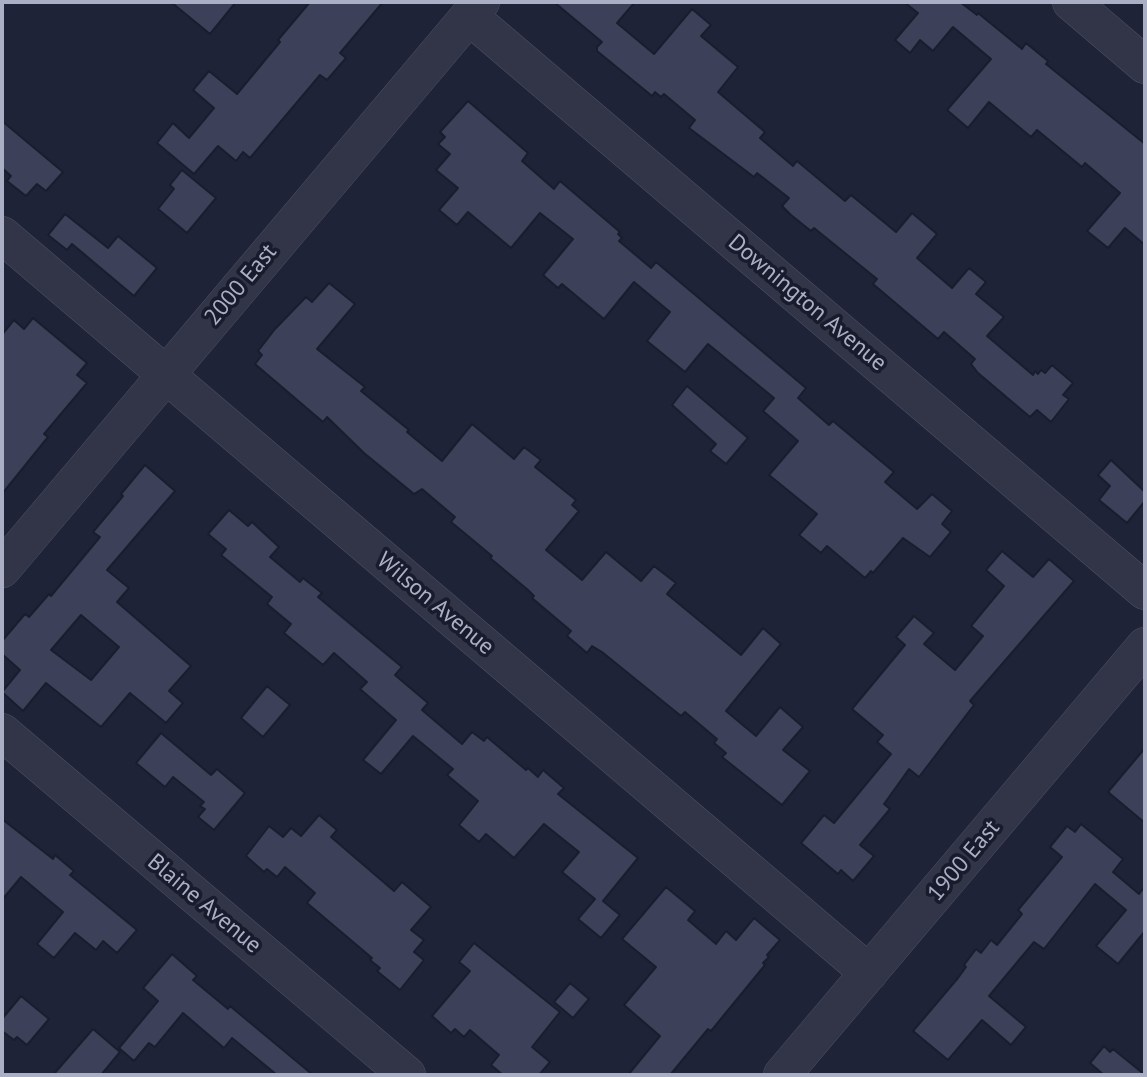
<!DOCTYPE html>
<html>
<head>
<meta charset="utf-8">
<style>
	body { margin:0 }
	#map { position:relative; width:1147px; height:1077px; overflow:hidden; background:#1e2337; font-family:"PT Sans",sans-serif }
	canvas { display:block }
	.frame { position:absolute; inset:0; border:4px solid #abafc5; pointer-events:none }
</style>
</head>
<body>
<div id="map">
<canvas width="1147" height="1077"></canvas>
<div class="frame"></div>
</div>
<script>
const ctx = document.querySelector('canvas').getContext('2d');
ctx.lineJoin = 'round';
function fill(path, color) { ctx.fillStyle = color; ctx.fill(path, 'evenodd'); }
const poly = rows => new Path2D(rows.map(r => 'M' + r).join(''));
function trace(path, color, width, dash) { ctx.strokeStyle = color; ctx.lineWidth = width; ctx.lineCap = dash ? 'butt' : 'round'; ctx.setLineDash(dash || []); ctx.stroke(path); }
function write(font, color, halo, rows, align = 'center') {
  ctx.font = font + ' "PT Sans",sans-serif'; ctx.lineWidth = 7; ctx.setLineDash([]); ctx.textBaseline = 'middle'; ctx.strokeStyle = halo; ctx.fillStyle = color; for (const [text, x, y, turn = 0] of rows) {
    ctx.save(); ctx.translate(x, y); ctx.rotate((+turn || 0) * Math.PI / 180); ctx.textAlign = isNaN(turn) ? turn : align; if (halo) ctx.strokeText(text, 0, 0); ctx.fillText(text, 0, 0); ctx.restore();
  }
}
const building = poly([
	[171,2,236,2,210,34,171,2],
	[310,2,383,2,340,53,346,58,327,80,320,75,250,158,243,152,236,161,218,146,194,174,157,143,173,123,189,138,214,108,193,90,209,71,237,94,280,42,278,40,310,2],
	[554,2,635,2,617,23,654,54,692,9,711,25,701,36,738,67,718,92,765,132,760,138,793,166,797,161,845,201,851,195,896,232,912,213,937,234,917,258,952,288,969,268,986,282,976,294,1004,317,987,336,1033,375,1035,371,1038,374,1041,370,1045,373,1052,365,1073,383,1063,395,1069,399,1051,422,1037,410,1030,417,978,373,971,364,975,359,944,332,938,339,873,284,877,279,814,228,811,231,791,215,782,206,789,198,757,173,754,177,689,128,695,120,664,94,661,97,655,92,652,96,597,51,597,47,602,42,554,2],
	[904,2,960,2,977,15,978,13,1022,49,1026,43,1048,61,1046,64,1145,144,1145,245,1125,228,1108,248,1087,231,1120,193,1085,163,1082,167,1037,130,1031,137,989,102,968,128,947,110,991,59,953,27,933,51,920,40,910,53,895,40,918,13,904,2],
	[468,101,528,153,522,161,554,189,560,181,620,232,618,234,622,238,619,241,651,268,656,262,806,388,798,398,829,425,833,421,894,472,885,482,917,509,932,494,952,511,942,524,951,532,930,557,903,538,873,573,871,571,865,578,827,546,821,553,799,535,817,514,769,475,798,441,763,411,774,398,708,344,685,372,647,341,670,312,634,282,604,319,562,284,558,288,543,275,573,239,540,213,511,248,468,212,457,225,439,210,458,188,436,170,450,154,438,144,445,137,440,132,468,101],
	[2,121,63,172,46,191,37,184,26,196,7,181,11,176,2,168,2,121],
	[182,170,216,198,187,233,158,209,174,189,170,185,182,170],
	[65,214,108,248,118,236,157,268,134,296,72,244,67,250,48,235,65,214],
	[329,283,355,304,317,349,365,387,361,391,409,430,407,432,442,461,472,424,514,459,524,447,541,460,535,467,576,500,572,505,579,511,546,550,582,580,606,552,641,581,654,566,676,583,667,594,741,655,763,628,781,644,726,711,756,736,780,707,803,727,783,750,810,771,782,805,722,757,726,753,714,743,717,739,685,712,681,716,602,652,592,646,587,653,567,636,571,631,532,598,534,596,528,590,490,558,492,556,451,522,455,517,422,489,414,494,364,453,327,417,323,422,255,364,262,355,258,351,275,329,306,297,312,302,329,283],
	[33,318,87,363,77,375,87,383,44,434,48,437,2,494,2,335,14,320,24,329,33,318],
	[687,386,748,438,726,464,710,451,716,444,672,405,687,386],
	[1111,460,1145,492,1145,501,1127,523,1099,500,1110,486,1098,475,1111,460],
	[145,465,175,491,107,570,129,588,117,602,191,666,169,691,183,703,166,723,130,693,101,727,46,683,23,711,2,692,20,670,2,654,2,641,25,614,29,617,49,594,51,596,100,537,93,532,123,496,121,494,145,465],
	[81,615,119,647,91,680,51,650,81,615],
	[229,510,248,526,252,522,279,547,270,557,300,582,303,578,322,593,318,597,402,667,395,675,428,703,422,710,462,744,472,732,484,741,487,737,526,770,528,768,538,777,543,770,564,788,558,794,638,858,603,901,620,915,601,938,578,919,595,899,562,872,579,852,544,824,514,858,486,834,479,842,459,825,478,801,447,775,453,769,413,736,381,774,363,760,396,720,360,689,367,682,334,653,323,665,284,633,291,624,267,604,272,597,221,555,226,549,208,534,229,510],
	[1002,551,1033,577,1049,559,1074,581,970,701,974,705,919,777,909,769,884,804,890,809,860,845,874,856,853,881,841,870,838,874,801,843,824,815,834,823,891,754,877,742,883,735,852,709,905,645,896,637,914,616,934,633,924,644,955,670,983,636,971,626,1004,586,986,570,1002,551],
	[267,686,290,705,263,737,241,718,267,686],
	[161,733,211,775,217,769,245,793,214,830,198,817,205,809,200,806,204,802,173,777,165,787,136,763,161,733],
	[1145,748,1145,823,1108,792,1145,748],
	[319,815,337,830,331,837,394,891,402,882,431,907,411,930,424,940,414,952,424,960,400,990,377,971,380,968,370,960,372,958,307,903,315,893,285,867,277,877,267,869,264,872,246,856,269,826,283,837,291,828,301,836,319,815],
	[2,819,53,859,55,855,74,871,70,875,137,930,117,953,103,941,96,950,75,933,54,958,37,944,63,912,21,877,2,900,2,819],
	[1081,824,1123,859,1113,872,1139,894,1145,886,1145,931,1118,964,1096,946,1126,910,1095,884,1044,949,1034,942,989,996,1026,1027,1011,1045,982,1020,948,1060,913,1031,958,978,966,967,964,965,976,949,981,953,991,940,997,945,1022,914,1018,910,1062,857,1050,847,1067,826,1075,832,1081,824],
	[666,887,695,911,688,920,716,944,726,931,736,940,754,918,780,940,767,955,769,957,763,963,765,965,711,1031,708,1029,670,1075,628,1075,660,1036,624,1005,656,967,622,939,666,887],
	[474,943,560,1012,532,1047,550,1062,539,1075,503,1075,491,1065,499,1055,470,1030,464,1037,455,1029,451,1033,432,1016,470,971,459,962,474,943],
	[172,954,197,976,193,980,228,1009,230,1006,313,1075,277,1075,232,1038,224,1048,183,1013,155,1047,149,1043,134,1061,119,1048,158,1001,143,988,172,954],
	[570,983,589,999,573,1018,554,1002,570,983],
	[21,996,49,1019,27,1045,17,1037,14,1040,2,1031,2,1019,21,996],
	[93,1029,120,1052,101,1075,53,1075,93,1029],
	[1104,1046,1110,1052,1113,1049,1145,1075,1104,1075,1090,1063,1104,1046]
]);
const minor = poly([
	[1071,2,1145,65],
	[469,16,1145,591],
	[2,235,869,973],
	[2,569,481,2],
	[2,732,407,1075],
	[782,1075,1145,646]
]);
const streetNames = [
	["2000 East",241,285,-50],
	["Downington Avenue",807,303,40],
	["Wilson Avenue",435,604,40],
	["1900 East",964,861,-50],
	["Blaine Avenue",204,904,40]
];
fill(building, '#3c4159');
trace(building, '#191d2e', 2);
trace(minor, '#4c5063', 38);
trace(minor, '#313547', 37);
write('23px', '#abafc5', '#171b2c', streetNames);
</script>
</body>
</html>
